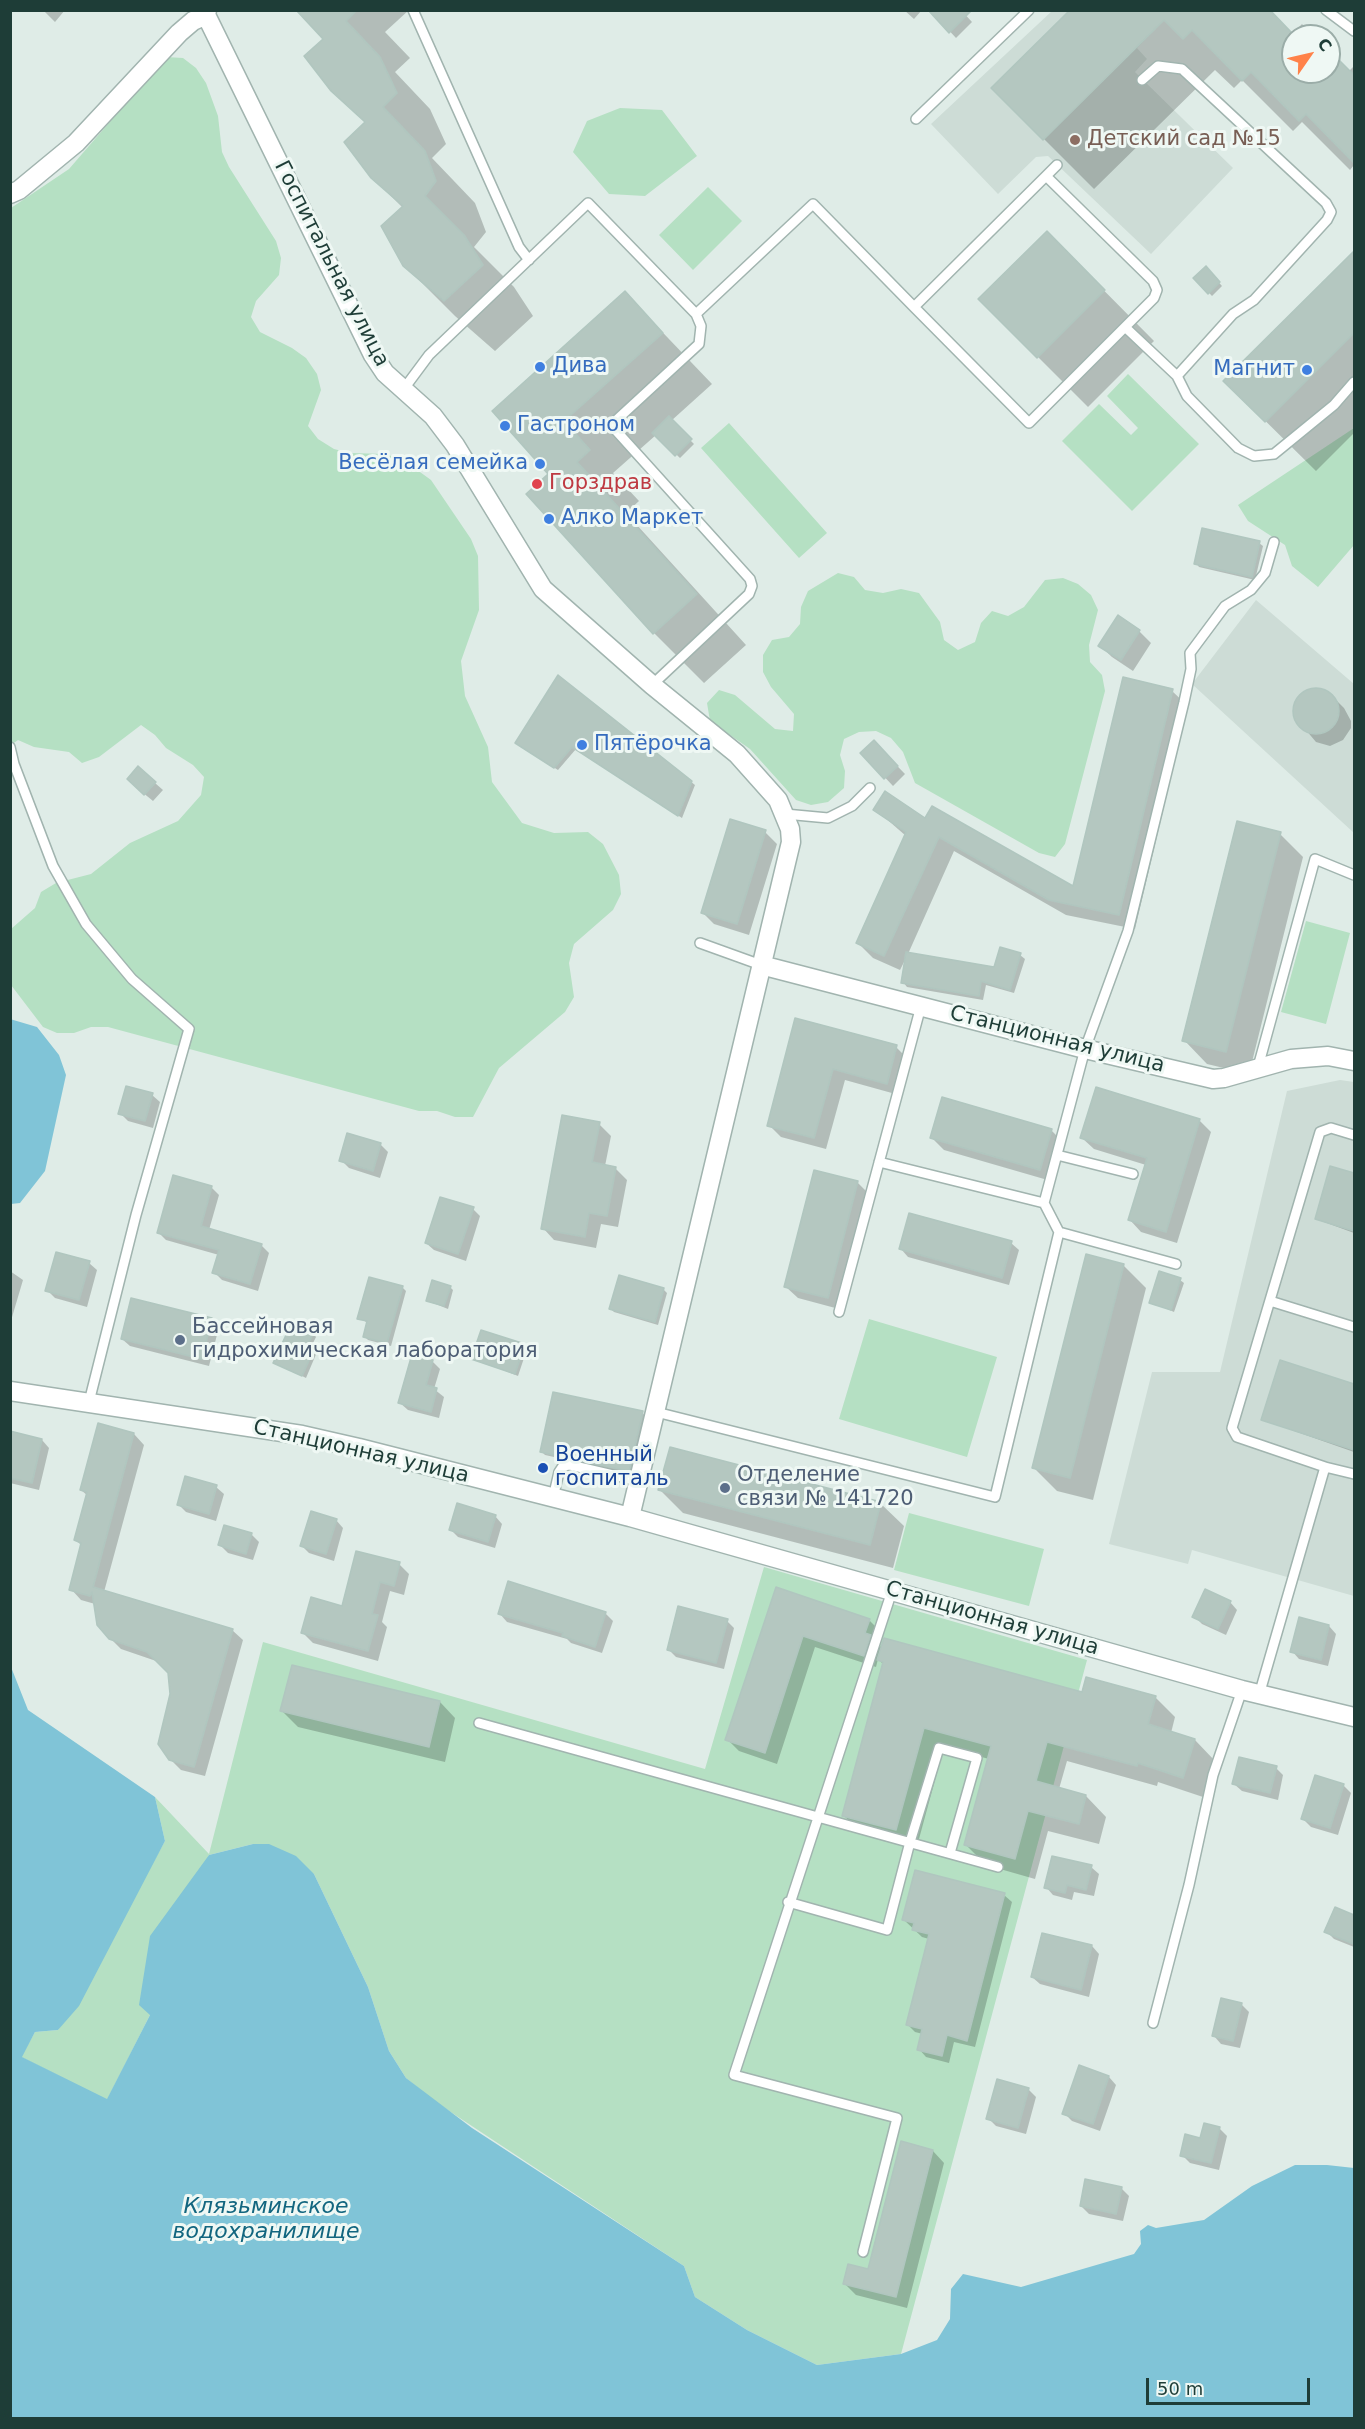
<!DOCTYPE html>
<html>
<head>
<meta charset="utf-8">
<style>
	body { margin:0 }
	#map { position:relative; width:1365px; height:2429px; overflow:hidden; background:#dfece7; font-family:"DejaVu Sans",sans-serif }
	canvas { display:block }
	.frame { position:absolute; inset:0; border:12px solid #1e3d37; pointer-events:none }
	.north { position:absolute; left:1281px; top:24px; width:60px; height:60px; box-sizing:border-box; background:#eff8f4; border:2px solid #9bada8; border-radius:50%; rotate:56deg; font-size:16px; font-weight:700; line-height:24px; text-align:center; color:#1e3d37 }
	.north::after { content:''; display:block; margin:auto; width:21px; height:27px; background:#ff8249; clip-path:polygon(50% 0,100% 100%,50% 72%,0 100%) }
	.scale { position:absolute; left:1146px; top:2378px; width:164px; height:27px; box-sizing:border-box; border:3px solid #1e3d37; border-top:0; padding-left:8px; font-size:18px; line-height:21px; white-space:nowrap; color:#1e3d37; -webkit-text-stroke:4px #eff8f4; paint-order:stroke }
</style>
</head>
<body>
<div id="map">
<canvas width="1365" height="2429"></canvas>
<div class="frame"></div>
<div class="north">С</div>
<div class="scale">50 m</div>
</div>
<script>
const ctx = document.querySelector('canvas').getContext('2d');
ctx.lineJoin = 'round';
function fill(path, color) { ctx.fillStyle = color; ctx.fill(path, 'evenodd'); }
const poly = rows => new Path2D(rows.map(r => 'M' + r).join(''));
function trace(path, color, width, dash) { ctx.strokeStyle = color; ctx.lineWidth = width; ctx.lineCap = dash ? 'butt' : 'round'; ctx.setLineDash(dash || []); ctx.stroke(path); }
function write(font, color, halo, rows, align = 'center') {
  ctx.font = font + ' "DejaVu Sans",sans-serif'; ctx.lineWidth = 6; ctx.setLineDash([]); ctx.textBaseline = 'middle'; ctx.strokeStyle = halo; ctx.fillStyle = color; for (const [text, x, y, turn = 0] of rows) {
    ctx.save(); ctx.translate(x, y); ctx.rotate((+turn || 0) * Math.PI / 180); ctx.textAlign = isNaN(turn) ? turn : align; if (halo) ctx.strokeText(text, 0, 0); ctx.fillText(text, 0, 0); ctx.restore();
  }
}
const built = poly([
	[1052,11,1138,11,1156,28,1137,48,1147,59,1135,72,1233,168,1151,254,1048,156,1036,157,998,194,931,124],
	[1256,600,1354,684,1354,833,1192,684],
	[1340,1080,1354,1082,1354,1596,1192,1550,1188,1564,1109,1544,1152,1372,1220,1372,1287,1091]
]);
const green = poly([
	[166,57,183,58,196,68,206,83,218,116,222,152,229,167,276,241,281,258,279,275,256,301,251,317,260,332,292,348,306,358,317,374,321,390,308,426,318,439,334,449,350,453,384,454,402,459,431,480,471,539,478,556,479,610,461,661,465,696,488,747,492,782,522,823,554,833,588,832,603,844,619,875,621,894,613,910,574,944,569,963,574,997,565,1012,499,1068,473,1117,455,1117,437,1111,419,1111,108,1027,91,1027,74,1033,57,1033,43,1027,11,985,11,929,35,908,41,892,56,883,91,874,130,843,178,821,201,795,204,777,193,765,166,748,155,735,141,725,99,757,82,763,69,752,34,747,18,740,11,745,11,208,69,169],
	[620,108,662,110,697,156,645,196,609,194,573,152,587,121],
	[708,187,742,221,693,270,659,235],
	[1128,374,1199,444,1132,511,1062,441,1099,404,1131,435,1138,428,1107,396],
	[729,423,827,533,799,558,701,448],
	[1354,428,1354,545,1318,587,1292,566,1285,545,1248,521,1238,505],
	[838,573,854,577,865,590,883,593,901,589,919,593,940,622,944,640,958,650,975,642,981,623,992,611,1008,616,1024,607,1045,580,1063,578,1078,584,1091,595,1098,610,1089,645,1090,662,1102,675,1105,691,1065,844,1055,857,1039,853,915,783,903,752,891,738,876,731,859,732,844,739,840,755,845,771,844,788,828,802,811,805,796,800,750,749,710,721,707,703,719,690,735,695,775,729,793,731,794,714,771,687,763,672,763,655,772,640,789,637,800,624,801,607,808,591],
	[1306,921,1350,933,1326,1024,1281,1012],
	[869,1319,997,1357,967,1457,839,1419],
	[909,1513,1044,1549,1029,1606,894,1570],
	[764,1567,1087,1660,901,2354,817,2365,747,2330,695,2297,684,2266,434,2101,406,2078,389,2051,368,1987,314,1874,253,1844,209,1855,150,2015,107,2100,21,2057,35,2032,58,2030,165,1841,155,1797,209,1854,263,1642,705,1769]
]);
const water = poly([
	[10,1019,37,1027,59,1055,66,1075,45,1171,20,1203,11,1204],
	[11,1667,28,1710,155,1797,165,1841,79,2006,58,2030,35,2032,22,2057,107,2099,150,2015,139,2005,150,1936,209,1855,253,1844,269,1844,296,1856,314,1874,368,1987,389,2051,406,2078,472,2128,684,2266,695,2297,747,2330,817,2365,901,2354,937,2340,950,2319,951,2289,963,2274,1021,2287,1134,2254,1141,2244,1140,2231,1148,2225,1156,2228,1204,2220,1252,2186,1295,2165,1327,2165,1354,2168,1354,2418,11,2418]
]);
const shadow = poly([
	[43,10,65,10,55,22],
	[298,10,409,10,385,32,410,58,395,72,430,109,446,144,432,158,475,203,486,232,474,247,514,287,533,316,495,351,455,316,404,265,403,208,372,177,366,123,332,90,325,39],
	[904,10,922,10,914,19],
	[930,10,961,10,972,22,956,38],
	[1072,10,1268,10,1292,34,1302,24,1313,36,1293,36,1293,72,1329,72,1329,52,1349,71,1354,66,1354,165,1350,170,1302,122,1293,131,1242,80,1234,88,1215,70,1094,189,993,88],
	[1047,233,1154,341,1088,407,980,299],
	[1354,253,1354,433,1316,471,1225,381],
	[1206,268,1222,286,1212,296,1195,278],
	[625,293,712,384,671,421,694,444,680,458,656,435,613,473,639,501,626,513,746,645,704,683,654,633,550,474,494,411],
	[1259,543,1263,546,1255,580,1199,567,1196,563],
	[1139,631,1151,643,1133,671,1112,657,1100,646],
	[559,677,695,785,682,818,576,749,558,770,520,746],
	[1318,689,1331,695,1344,708,1351,721,1351,728,1343,740,1330,746,1316,742,1295,717,1296,703,1305,693],
	[1172,691,1188,706,1135,929,1066,915,954,851,908,954,995,969,1020,955,1025,959,1014,993,986,985,983,1000,907,987,903,982,906,958,900,970,873,958,857,942,906,836,875,809,926,820,1074,888],
	[874,742,905,774,893,786,862,753],
	[155,783,163,790,153,801,136,787],
	[765,832,777,844,749,935,714,924,702,912],
	[1280,834,1303,857,1249,1074,1207,1064,1184,1040],
	[797,1020,896,1047,908,1059,899,1095,845,1080,826,1149,781,1137,769,1125],
	[152,1095,160,1102,153,1128,128,1121,120,1113],
	[1199,1120,1211,1132,1177,1243,1141,1232,1130,1220,1146,1165,1094,1149,1082,1138],
	[599,1124,611,1136,605,1166,615,1168,627,1180,618,1227,601,1224,596,1248,554,1240,543,1228],
	[1051,1130,1063,1142,1051,1181,944,1150,932,1138],
	[380,1144,388,1152,380,1178,349,1168,341,1160],
	[1331,1168,1354,1175,1354,1233,1316,1219],
	[857,1182,869,1194,839,1309,798,1298,786,1287],
	[211,1187,219,1195,209,1230,261,1245,269,1253,258,1291,222,1280,214,1272,219,1255,166,1240,159,1233],
	[473,1209,480,1216,466,1261,434,1250,426,1243],
	[1011,1243,1019,1250,1009,1285,908,1257,901,1249],
	[89,1263,97,1270,87,1307,55,1298,47,1290],
	[1123,1265,1146,1288,1093,1500,1057,1491,1034,1468],
	[10,1271,23,1280,10,1324],
	[620,1277,664,1290,667,1293,658,1325,614,1312,611,1309],
	[1180,1280,1184,1283,1174,1312,1151,1302],
	[402,1287,406,1291,391,1346,368,1340,364,1336,368,1323,359,1318],
	[450,1287,453,1290,448,1309,428,1301],
	[211,1320,219,1327,209,1366,130,1346,122,1339],
	[313,1333,316,1337,311,1347,317,1352,306,1378,275,1362],
	[524,1346,527,1349,518,1376,473,1358],
	[432,1361,440,1369,434,1389,444,1397,439,1418,408,1410,400,1403],
	[1281,1362,1354,1386,1354,1452,1263,1420],
	[642,1412,645,1416,632,1474,545,1455,541,1451],
	[10,1433,42,1440,49,1448,39,1490,10,1483],
	[134,1434,144,1445,104,1592,232,1630,243,1640,205,1776,181,1770,170,1759,170,1672,159,1662,121,1649,110,1638,95,1604,81,1600,71,1589,82,1546,76,1540,88,1496,81,1490],
	[216,1487,224,1494,216,1521,186,1512,178,1504],
	[660,1490,880,1503,904,1526,893,1568,683,1513],
	[495,1516,502,1524,495,1548,458,1537,450,1529],
	[336,1520,343,1528,334,1561,309,1553,302,1546],
	[251,1534,259,1542,253,1560,228,1553,220,1545],
	[399,1564,409,1574,404,1595,390,1591,382,1622,387,1627,378,1661,313,1643,303,1633,343,1608],
	[776,1589,869,1620,881,1632,877,1643,882,1648,1083,1694,1155,1697,1175,1717,1171,1733,1195,1740,1215,1761,1203,1797,1158,1782,1157,1786,1067,1761,1059,1789,1086,1796,1106,1817,1099,1844,1048,1831,1035,1879,986,1865,966,1845,989,1759,944,1747,916,1850,864,1835,843,1815,884,1665,878,1659,876,1667,815,1647,777,1764,739,1751,727,1739],
	[1230,1602,1237,1610,1226,1635,1202,1624,1194,1616],
	[605,1613,613,1621,602,1653,571,1643,567,1639,507,1622,500,1614],
	[727,1621,734,1628,724,1669,676,1657,668,1649],
	[1329,1626,1336,1634,1328,1666,1299,1659,1292,1651],
	[440,1702,455,1718,445,1762,298,1727,282,1711],
	[1276,1768,1283,1775,1278,1800,1242,1791,1234,1784],
	[1343,1785,1351,1793,1338,1835,1311,1827,1303,1819],
	[1091,1867,1099,1874,1094,1896,1074,1892,1072,1900,1053,1895,1046,1887],
	[1004,1895,1012,1902,975,2047,954,2042,949,2063,926,2057,919,2049,923,2034,915,2032,907,2024,929,1939,922,1937,904,1920],
	[1336,1909,1354,1916,1354,1947,1334,1939,1326,1931],
	[1092,1946,1099,1954,1089,1997,1040,1984,1032,1977],
	[1241,2004,1249,2012,1240,2048,1221,2044,1214,2036],
	[1109,2077,1116,2085,1100,2131,1072,2121,1064,2113],
	[1028,2089,1036,2097,1026,2134,996,2126,988,2118],
	[1219,2128,1227,2136,1219,2170,1190,2163,1182,2155],
	[933,2151,944,2163,907,2308,856,2295,844,2283,869,2271],
	[1121,2188,1129,2196,1123,2221,1089,2214,1081,2206]
]);
const building = poly([
	[296,10,357,10,346,21,380,57,397,93,383,107,425,151,436,181,425,196,464,235,483,265,444,301,403,266,381,226,403,206,371,178,344,142,365,122,331,91,304,56,323,39,296,10],
	[928,10,972,10,949,33,928,10],
	[1070,10,1270,10,1293,34,1293,72,1329,72,1329,50,1354,75,1354,163,1306,114,1299,121,1251,72,1242,81,1192,30,1183,39,1164,20,1043,140,991,88,1070,10],
	[1047,231,1105,290,1037,358,978,299,1047,231],
	[1354,251,1354,333,1265,422,1223,381,1354,251],
	[1206,266,1220,282,1208,294,1193,278,1206,266],
	[625,291,663,333,564,421,590,450,577,462,697,594,653,634,526,494,548,474,492,411,625,291],
	[669,416,692,439,675,456,652,433,669,416],
	[1202,528,1260,541,1252,577,1194,564,1202,528],
	[1118,615,1140,630,1121,660,1098,646,1118,615],
	[558,675,692,781,678,816,572,747,554,768,515,743,558,675],
	[1123,677,1173,689,1119,915,1049,900,939,837,884,956,856,943,906,832,873,810,885,791,925,818,932,806,1073,886,1123,677],
	'1293 711a23 23 0 1 1 46 0a23 23 0 1 1-46 0Z',
	[874,740,898,766,884,779,860,753,874,740],
	[138,766,156,782,144,795,127,779,138,766],
	[730,819,766,830,737,924,701,913,730,819],
	[1237,821,1281,832,1226,1052,1182,1041,1237,821],
	[1000,947,1021,953,1010,990,981,981,979,996,901,983,906,952,994,967,1000,947],
	[795,1018,897,1045,887,1084,833,1069,814,1138,767,1126,795,1018],
	[126,1086,153,1093,145,1121,118,1114,126,1086],
	[1096,1087,1200,1119,1166,1232,1128,1220,1147,1158,1080,1138,1096,1087],
	[942,1097,1052,1129,1040,1170,930,1138,942,1097],
	[562,1115,600,1122,592,1162,616,1167,607,1216,589,1213,585,1237,541,1229,562,1115],
	[347,1133,381,1143,373,1171,339,1161,347,1133],
	[1330,1166,1354,1173,1354,1231,1315,1219,1330,1166],
	[814,1170,858,1181,828,1298,784,1287,814,1170],
	[173,1175,212,1186,201,1226,262,1244,250,1284,212,1273,219,1250,157,1233,173,1175],
	[440,1197,474,1207,458,1254,425,1243,440,1197],
	[909,1213,1012,1241,1002,1278,899,1249,909,1213],
	[56,1252,90,1261,79,1300,45,1291,56,1252],
	[1086,1254,1124,1264,1070,1478,1032,1468,1086,1254],
	[1159,1271,1181,1278,1171,1310,1149,1303,1159,1271],
	[619,1275,664,1288,655,1322,609,1309,619,1275],
	[369,1277,403,1286,387,1343,363,1337,367,1321,357,1319,369,1277],
	[432,1280,451,1286,444,1306,426,1301,432,1280],
	[131,1298,212,1318,202,1359,121,1339,131,1298],
	[292,1322,314,1332,308,1344,315,1347,302,1376,273,1363,292,1322],
	[481,1330,525,1344,515,1374,471,1359,481,1330],
	[412,1354,433,1360,426,1385,437,1388,431,1412,398,1403,412,1354],
	[1280,1360,1354,1384,1354,1450,1261,1420,1280,1360],
	[553,1392,643,1411,629,1471,540,1452,553,1392],
	[98,1423,134,1433,93,1587,233,1629,194,1767,169,1760,158,1744,170,1694,168,1673,147,1652,109,1639,97,1625,92,1592,90,1596,69,1590,81,1543,74,1540,87,1492,80,1490,98,1423],
	[10,1431,42,1439,32,1483,10,1478,10,1431],
	[670,1447,881,1502,870,1545,658,1490,670,1447],
	[185,1476,217,1485,209,1514,177,1505,185,1476],
	[457,1503,496,1515,488,1542,449,1530,457,1503],
	[311,1511,337,1519,326,1554,300,1546,311,1511],
	[224,1525,252,1533,246,1554,218,1545,224,1525],
	[356,1551,400,1562,394,1586,380,1582,372,1614,378,1615,368,1651,301,1633,311,1597,342,1606,356,1551],
	[508,1581,606,1612,595,1647,562,1636,563,1633,498,1614,508,1581],
	[776,1587,870,1619,865,1633,871,1635,864,1656,803,1636,765,1753,725,1740,776,1587],
	[1205,1589,1231,1601,1218,1629,1192,1617,1205,1589],
	[678,1606,728,1619,716,1663,667,1650,678,1606],
	[1299,1617,1329,1625,1321,1660,1290,1652,1299,1617],
	[884,1638,1082,1692,1086,1677,1156,1696,1148,1724,1195,1739,1183,1778,1138,1763,1137,1766,1047,1742,1036,1781,1086,1795,1079,1824,1028,1811,1015,1859,964,1845,991,1746,924,1728,896,1830,842,1816,883,1662,877,1660,884,1638],
	[292,1665,440,1701,429,1747,280,1711,292,1665],
	[1239,1757,1277,1766,1270,1793,1232,1784,1239,1757],
	[1315,1775,1344,1784,1330,1828,1301,1819,1315,1775],
	[1052,1856,1092,1865,1086,1890,1067,1885,1065,1893,1044,1888,1052,1856],
	[915,1870,1005,1893,967,2041,947,2035,942,2056,917,2050,922,2029,906,2025,929,1934,912,1930,914,1923,902,1920,915,1870],
	[1335,1907,1354,1915,1354,1944,1324,1932,1335,1907],
	[1042,1933,1092,1945,1081,1990,1031,1977,1042,1933],
	[1221,1998,1242,2003,1233,2041,1212,2036,1221,1998],
	[1079,2065,1109,2076,1093,2124,1062,2114,1079,2065],
	[997,2079,1029,2088,1018,2128,986,2119,997,2079],
	[1204,2123,1220,2127,1211,2163,1180,2156,1185,2134,1200,2138,1204,2123],
	[901,2141,933,2150,896,2297,843,2284,848,2264,868,2269,901,2141],
	[1085,2179,1122,2187,1116,2214,1080,2206,1085,2179]
]);
const lane = poly([
	[413,10,519,247,529,260],
	[1326,10,1354,31],
	[1142,80,1158,66,1182,69,1326,203,1331,212,1327,220,1254,300,1233,314,1177,376],
	[916,119,1029,10],
	[1046,176,1057,165],
	[696,314,813,204,914,307,1029,423,1154,298,1157,290,1153,281,1046,176,914,307],
	[1125,327,1177,376,1187,396,1238,448,1254,456,1274,454,1334,405,1354,382],
	[403,390,429,355,588,203,696,314,701,326,699,344,611,425,750,579,752,586,749,594,652,685],
	[10,747,14,764,53,866,86,924,132,979,189,1029,136,1215,89,1402],
	[785,814,828,818,852,806,870,788],
	[700,943,761,965],
	[1258,1067,1315,859,1354,875],
	[1057,1155,1133,1174],
	[1044,1203,1085,1049,1128,931,1184,702,1191,669,1190,653,1225,606,1251,590,1265,573,1274,542],
	[1059,1232,1176,1264],
	[1270,1301,1354,1327],
	[839,1312,921,1006],
	[656,1412,995,1497,1059,1232,1044,1203,879,1162],
	[1325,1467,1354,1474],
	[553,1498,559,1472,563,1466,570,1465,639,1481],
	[1259,1695,1325,1467,1237,1437,1232,1428,1320,1132,1331,1128,1354,1135],
	[479,1723,998,1867],
	[788,1902,887,1930,910,1842,939,1748,977,1758,950,1853],
	[1153,2023,1189,1885,1213,1775,1242,1690],
	[863,2252,897,2118,734,2075,892,1591]
]);
const street = poly([
	[207,10,206,15,373,355,385,373,433,416,455,445,543,589,652,685,737,754,778,800,790,829,791,842,630,1517],
	[10,194,19,190,76,143,179,33,193,21,206,15],
	[761,965,1085,1049,1213,1079,1224,1078,1291,1059,1328,1056,1354,1061],
	[10,1391,302,1435,359,1448,630,1517,1242,1690,1354,1717]
]);
const markers = [
	[1075,140,6,"#8d6e63"],
	[540,367,6,"#3f7fe0"],
	[1307,370,6,"#3f7fe0"],
	[505,426,6,"#3f7fe0"],
	[540,464,6,"#3f7fe0"],
	[537,484,6,"#e0444e"],
	[549,519,6,"#3f7fe0"],
	[582,745,6,"#3f7fe0"],
	[180,1340,6,"#5c6f8a"],
	[543,1468,6,"#1a4fb4"],
	[725,1488,6,"#5c6f8a"]
];
const educationNames = [
	["Детский сад №15",1087,140]
];
const streetNames = [
	["Госпитальная улица",331,264,63],
	["Станционная улица",1057,1040,14],
	["Станционная улица",361,1452,13],
	["Станционная улица",992,1619,16]
];
const shopNames = [
	["Дива",552,367],
	["Магнит",1295,370,"right"],
	["Гастроном",517,426],
	["Весёлая семейка",528,464,"right"],
	["Алко Маркет",561,519],
	["Пятёрочка",594,745]
];
const healthNames = [
	["Горздрав",549,484]
];
const serviceNames = [
	["Бассейновая",192,1328],
	["гидрохимическая лаборатория",192,1352],
	["Отделение",737,1476],
	["связи № 141720",737,1500]
];
const transitNames = [
	["Военный",555,1456],
	["госпиталь",555,1480]
];
const waterNames = [
	["Клязьминское",266,2207],
	["водохранилище",266,2232]
];
fill(built, '#cddcd6');
fill(green, '#b5e0c3');
fill(water, '#80c4d7');
fill(shadow, '#0003');
fill(building, '#b4c7c0');
trace(building, '#b0c6bf', 1.5);
trace(lane, '#a1b4af', 12);
trace(street, '#a1b4af', 21);
trace(lane, '#fff', 9);
trace(street, '#fff', 18);
for (const [x, y, r, color] of markers) { const dot = new Path2D(); dot.arc(x, y, r, 0, 2 * Math.PI); ctx.fillStyle = color; ctx.fill(dot); trace(dot, '#eff8f4', 2); }
write('21px', '#785e54', '#eff8f4', educationNames, 'left');
write('21px', '#1e3d37', '#eff8f4', streetNames);
write('21px', '#366cbe', '#eff8f4', shopNames, 'left');
write('21px', '#be3a42', '#eff8f4', healthNames, 'left');
write('21px', '#4e5e75', '#eff8f4', serviceNames, 'left');
write('21px', '#164399', '#eff8f4', transitNames, 'left');
write('italic 22px', '#12667f', '#eff8f4', waterNames);
</script>
</body>
</html>
